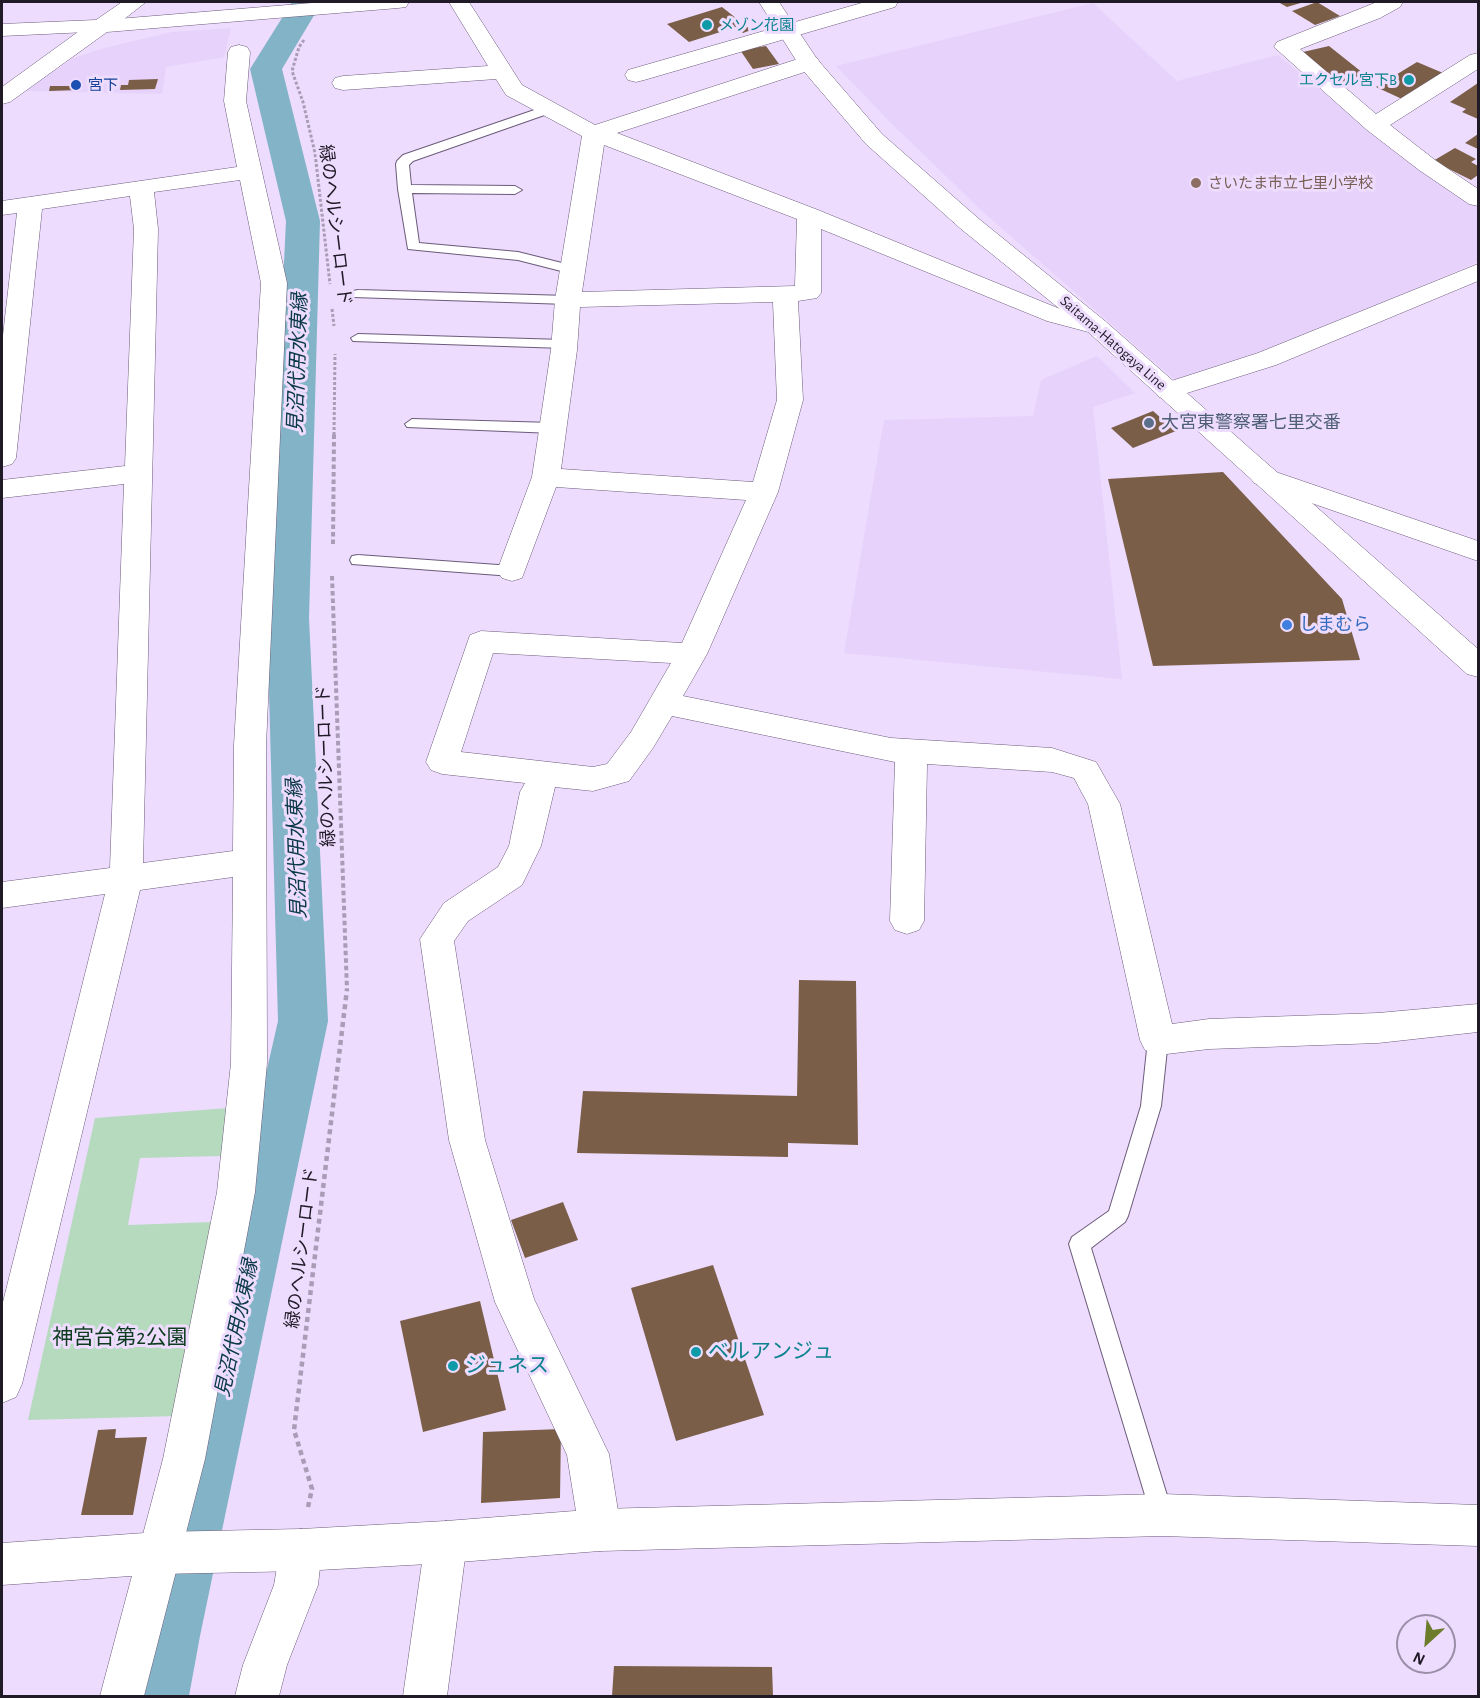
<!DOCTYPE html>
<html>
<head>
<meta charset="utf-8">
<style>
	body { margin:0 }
	#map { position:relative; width:1480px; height:1698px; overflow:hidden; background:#eddcfe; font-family:"Alegreya Sans",sans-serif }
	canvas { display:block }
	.frame { position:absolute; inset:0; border:3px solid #201926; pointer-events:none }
	.north { position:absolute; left:1396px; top:1614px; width:60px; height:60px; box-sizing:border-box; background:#eddcfe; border:2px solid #9b8ea8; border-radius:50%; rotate:206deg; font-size:16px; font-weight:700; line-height:24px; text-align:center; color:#201926 }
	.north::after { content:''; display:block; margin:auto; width:21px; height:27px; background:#6d7c2a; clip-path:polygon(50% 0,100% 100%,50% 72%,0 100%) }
</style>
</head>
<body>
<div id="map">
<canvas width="1480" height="1698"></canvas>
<div class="frame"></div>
<div class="north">N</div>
</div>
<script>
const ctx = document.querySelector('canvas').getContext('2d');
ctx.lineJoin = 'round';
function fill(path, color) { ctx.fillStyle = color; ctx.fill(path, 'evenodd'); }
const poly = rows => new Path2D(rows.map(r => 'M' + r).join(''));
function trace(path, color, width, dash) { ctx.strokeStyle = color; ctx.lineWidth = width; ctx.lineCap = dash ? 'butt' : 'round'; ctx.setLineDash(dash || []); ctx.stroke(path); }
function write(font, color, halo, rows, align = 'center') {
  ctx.font = font + ' "Alegreya Sans","Noto Sans JP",sans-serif'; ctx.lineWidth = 6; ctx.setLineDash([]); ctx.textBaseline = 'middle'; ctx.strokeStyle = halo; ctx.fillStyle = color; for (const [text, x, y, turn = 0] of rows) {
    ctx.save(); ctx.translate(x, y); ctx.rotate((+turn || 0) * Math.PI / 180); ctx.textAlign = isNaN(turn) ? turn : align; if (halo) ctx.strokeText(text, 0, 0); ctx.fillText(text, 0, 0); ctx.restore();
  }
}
const built = poly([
	[1093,3,1177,81,1278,55,1402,158,1478,207,1478,262,1280,346,1175,380,982,211,893,125,836,66],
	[231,28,224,57,166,67,162,94,24,91,74,58,104,48,172,32],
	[1097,356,1135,393,1093,407,1122,679,844,653,884,420,1033,416,1041,380]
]);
const green = poly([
	[229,1108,222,1156,140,1158,128,1225,212,1222,179,1416,28,1420,95,1118]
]);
const canal = poly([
	[292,2,322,2,282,69,320,221,309,618,328,1021,200,1636,189,1696,127,1696,138,1636,278,1021,267,618,286,221,250,69,292,2]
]);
const building = poly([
	[1278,2,1304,2,1287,7],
	[1317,2,1340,16,1315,25,1292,11],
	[722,7,751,30,743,33,736,27,689,42,667,24],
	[766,46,779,64,753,69,740,50],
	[1329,46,1368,77,1341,84,1303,52],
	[1417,62,1443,73,1402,99,1376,87],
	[158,79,155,89,120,90,121,85,128,85,129,80],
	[1478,83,1478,119,1462,112,1466,109,1450,102],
	[50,86,79,86,78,90,49,91],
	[1478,134,1478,149,1465,143],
	[1455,148,1476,159,1471,162,1478,166,1478,175,1471,180,1433,161],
	[1153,411,1176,431,1133,448,1111,428],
	[1223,472,1342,599,1360,660,1153,666,1108,479],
	[799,980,856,981,858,1145,788,1143,788,1157,577,1153,583,1091,797,1096],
	[563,1202,578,1240,525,1258,511,1220],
	[713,1265,764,1415,676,1441,631,1288],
	[480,1301,506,1410,423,1432,400,1321],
	[116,1429,115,1438,147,1437,133,1515,81,1515,98,1430],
	[561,1429,560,1498,481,1503,483,1432],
	[614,1666,772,1667,773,1696,612,1696]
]);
const pathFar2 = poly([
	[304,40,299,47,292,71,303,102,315,153,330,284],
	[332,309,334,326],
	[334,435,335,354]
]);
const pathFar1 = poly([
	[333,544,334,434],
	[332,576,347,990]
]);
const path = poly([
	[308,1507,312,1489,294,1430,347,989]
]);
const service = poly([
	[549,105,555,109,553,112,413,161,409,165,411,185,515,186,522,190,515,194,412,193,419,243,518,252,578,267,580,270,578,273,573,274,518,260,408,249,398,189,396,164,397,161,403,155,549,105],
	[358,290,568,296,575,300,568,304,353,297,351,294,353,291,358,290],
	[358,334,564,340,571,344,564,348,353,341,351,338,358,334],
	[412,419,553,423,560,428,553,433,407,427,405,424,412,419],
	[358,555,512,566,518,567,520,571,518,575,512,576,352,564,350,560,352,556,358,555],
	[1158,1032,1165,1034,1168,1040,1161,1106,1128,1216,1125,1222,1091,1248,1173,1515,1170,1523,1162,1526,1154,1523,1151,1515,1069,1244,1072,1237,1109,1211,1141,1106,1148,1040,1151,1034,1158,1032]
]);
const minor = poly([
	[122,2,146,2,109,31,2,36,2,24,96,20,122,2],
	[449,2,469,2,522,85,595,125,801,58,809,56,817,58,820,63,817,68,617,133,818,210,1065,311,1105,321,1109,326,1105,331,1096,334,1047,321,821,229,821,293,817,298,798,301,803,400,778,492,707,654,683,696,891,738,1052,748,1096,762,1120,804,1172,1024,1209,1019,1378,1013,1478,1004,1478,1032,1378,1043,1209,1049,1158,1055,1145,1050,1140,1040,1088,804,1074,778,1052,772,927,764,924,921,919,930,907,934,895,930,890,921,895,762,672,716,653,748,629,781,593,791,555,787,541,846,522,885,468,921,454,941,485,1140,534,1299,609,1454,621,1530,615,1545,600,1551,585,1545,579,1530,567,1455,495,1302,449,1140,420,939,444,903,498,867,509,846,520,792,525,783,442,774,431,770,426,762,470,635,481,631,682,643,746,500,556,487,522,578,512,581,502,578,497,571,532,477,551,350,555,300,582,136,506,95,496,79,343,90,335,88,332,83,335,78,343,76,488,66,449,2],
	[604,145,797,219,795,286,582,292,604,145],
	[773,302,777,400,753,482,561,469,577,350,580,307,773,302],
	[493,653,671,663,631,732,607,764,593,767,461,752,493,653],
	[865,2,898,2,895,7,644,80,636,82,628,80,625,75,628,70,865,2],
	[1377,2,1403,2,1400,7,1380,18,1300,49,1376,114,1470,55,1478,53,1478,69,1390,125,1435,160,1478,189,1478,206,1469,204,1419,170,1367,130,1274,47,1277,42,1377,2],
	[239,45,247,47,250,52,246,101,287,283,266,745,267,1063,255,1192,205,1459,144,1696,100,1696,163,1459,217,1192,231,1063,233,877,140,890,22,1384,16,1397,2,1403,2,1306,105,894,2,908,2,882,110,868,124,484,2,498,2,480,125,466,134,229,130,196,42,209,16,458,12,464,2,467,2,344,17,213,2,215,2,201,237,167,224,101,228,52,231,47,239,45],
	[240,180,261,283,234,745,233,851,143,863,158,229,154,192,240,180],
	[1478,264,1478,281,1276,365,1168,399,1159,397,1155,391,1159,385,1258,353,1478,264],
	[1264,468,1478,541,1478,561,1254,483,1250,477,1254,471,1264,468],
	[446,1521,461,1527,467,1542,447,1696,403,1696,425,1542,431,1527,446,1521],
	[301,1529,316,1535,322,1550,318,1585,287,1665,279,1696,235,1696,243,1665,274,1585,280,1550,286,1535,301,1529]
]);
const tertiary = poly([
	[1162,1494,1478,1505,1478,1546,1162,1536,600,1551,446,1563,301,1571,159,1574,2,1585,2,1543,159,1532,301,1529,446,1521,600,1509,1162,1494]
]);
const secondary = poly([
	[759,2,779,2,817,59,882,134,979,219,1105,321,1478,649,1478,677,1467,674,1087,331,961,229,866,144,801,68,759,2]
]);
const primary = poly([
	[324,2,409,2,406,7,398,8,107,32,10,102,2,104,2,87,93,21,324,2]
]);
const markers = [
	[707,25,6,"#0f9aa8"],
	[1409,80,6,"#0f9aa8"],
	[76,85,6,"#1a4fb4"],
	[1196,183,6,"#8d6e63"],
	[1149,423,6,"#5c6f8a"],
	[1287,625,6,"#3f7fe0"],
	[696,1352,6,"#0f9aa8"],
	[453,1366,6,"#0f9aa8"]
];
const farCulturenames = [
	["メゾン花園",719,25],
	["エクセル宮下B",1397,80,"right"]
];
const farTransitnames = [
	["宮下",88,85]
];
const farEducationnames = [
	["さいたま市立七里小学校",1208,183]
];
const farStreetnames = [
	["Saitama-Hatogaya Line",1113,343,41]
];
const streetNames = [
	["緑のヘルシーロード",335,225,83],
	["緑のヘルシーロード",326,766,-92],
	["緑のヘルシーロード",302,1248,-83]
];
const serviceNames = [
	["大宮東警察署七里交番",1161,423]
];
const shopNames = [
	["しまむら",1299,625]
];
const waterNames = [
	["見沼代用水東縁",298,363,-88],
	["見沼代用水東縁",297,849,-92],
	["見沼代用水東縁",237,1328,-78]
];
const nearParknames = [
	["神宮台第2公園",120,1338]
];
const nearCulturenames = [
	["ベルアンジュ",708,1352],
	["ジュネス",465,1366]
];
fill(built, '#e7d2fb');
fill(green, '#b6dabe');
fill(canal, '#82b3c6');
fill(building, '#7b5e48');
trace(service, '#6b5b79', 2);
trace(minor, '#6b5b79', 1);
trace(tertiary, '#6b5b79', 1);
trace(secondary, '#6b5b79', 1);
trace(primary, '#6b5b79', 1);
trace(pathFar2, '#aa9cb7', 3, [3, 2]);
trace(pathFar1, '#aa9cb7', 4, [4.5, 3]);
trace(path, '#aa9cb7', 4.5, [5, 4]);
fill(service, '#fff');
fill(minor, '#fff');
fill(tertiary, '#fff');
fill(secondary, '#fff');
fill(primary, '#fff');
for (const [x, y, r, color] of markers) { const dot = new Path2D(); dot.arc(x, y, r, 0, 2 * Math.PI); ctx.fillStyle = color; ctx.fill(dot); trace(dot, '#eddcfe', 2); }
write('15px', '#0d838f', '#eddcfe', farCulturenames, 'left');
write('15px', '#164399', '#eddcfe', farTransitnames, 'left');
write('15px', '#785e54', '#eddcfe', farEducationnames, 'left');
write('15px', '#201926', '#eddcfe', farStreetnames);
write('18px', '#201926', '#eddcfe', streetNames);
write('18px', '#4e5e75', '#eddcfe', serviceNames, 'left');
write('18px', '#366cbe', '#eddcfe', shopNames, 'left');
write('italic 20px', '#0a3846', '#eddcfe', waterNames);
write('21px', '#0d3b1e', '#eddcfe', nearParknames);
write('21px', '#0d838f', '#eddcfe', nearCulturenames, 'left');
</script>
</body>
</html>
